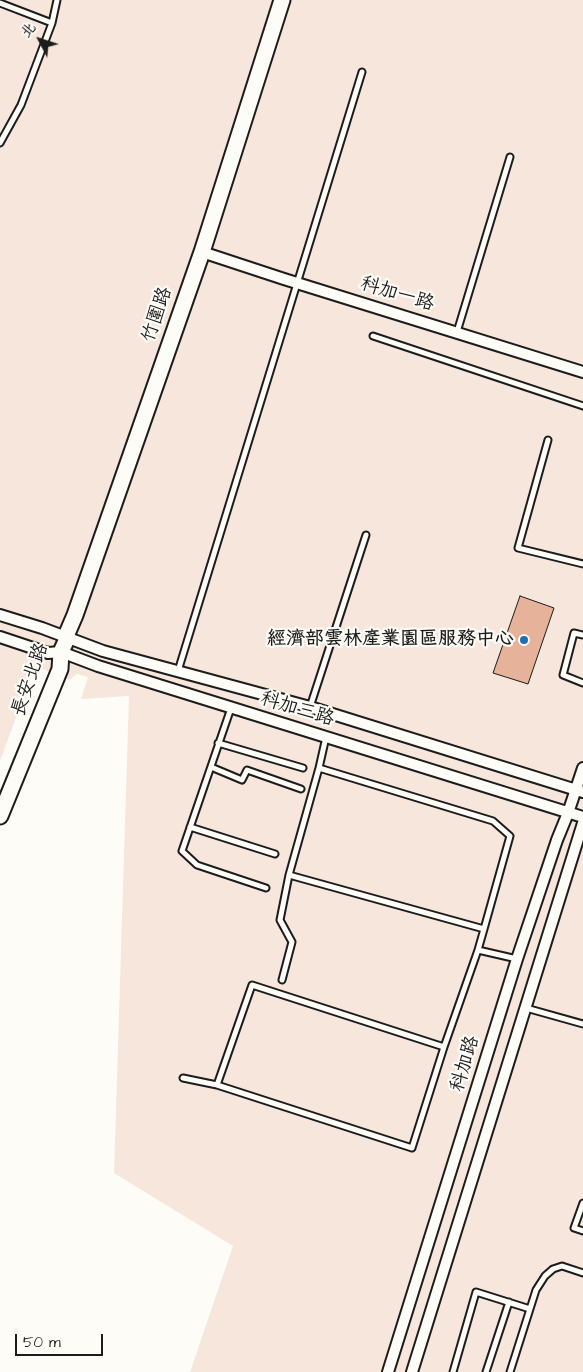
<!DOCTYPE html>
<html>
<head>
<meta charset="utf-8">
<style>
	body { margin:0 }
	#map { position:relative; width:583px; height:1372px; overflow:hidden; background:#fdfcf7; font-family:"Architects Daughter","LXGW WenKai TC",sans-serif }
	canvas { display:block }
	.north { position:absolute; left:15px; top:15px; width:50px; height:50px; -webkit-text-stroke:4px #fdfcf7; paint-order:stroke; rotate:310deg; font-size:14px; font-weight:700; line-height:20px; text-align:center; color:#1c1c1c }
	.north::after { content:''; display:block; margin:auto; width:18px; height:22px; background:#1c1c1c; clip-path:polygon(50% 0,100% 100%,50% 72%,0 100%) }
	.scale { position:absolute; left:15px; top:1334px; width:88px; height:22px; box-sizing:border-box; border:2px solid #1c1c1c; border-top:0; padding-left:6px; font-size:15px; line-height:18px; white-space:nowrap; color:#1c1c1c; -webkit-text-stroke:4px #fdfcf7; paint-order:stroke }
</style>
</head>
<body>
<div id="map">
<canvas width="583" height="1372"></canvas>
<div class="north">北</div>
<div class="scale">50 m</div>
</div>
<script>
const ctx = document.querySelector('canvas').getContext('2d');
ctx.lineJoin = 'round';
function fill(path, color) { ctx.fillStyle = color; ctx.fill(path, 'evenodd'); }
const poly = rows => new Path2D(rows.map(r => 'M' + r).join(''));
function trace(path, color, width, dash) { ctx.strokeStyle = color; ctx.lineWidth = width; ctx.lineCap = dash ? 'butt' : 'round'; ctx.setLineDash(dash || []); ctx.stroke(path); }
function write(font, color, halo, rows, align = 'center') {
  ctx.font = font + ' "Architects Daughter","LXGW WenKai TC",sans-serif'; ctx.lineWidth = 4.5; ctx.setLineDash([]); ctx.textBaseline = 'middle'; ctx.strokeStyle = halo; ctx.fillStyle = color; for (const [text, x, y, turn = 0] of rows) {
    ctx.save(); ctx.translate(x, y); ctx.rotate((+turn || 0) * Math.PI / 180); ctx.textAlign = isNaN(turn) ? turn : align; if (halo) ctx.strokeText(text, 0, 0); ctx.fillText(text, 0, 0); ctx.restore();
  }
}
const built = poly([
	[0,0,583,0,583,1372,190,1372,233,1246,114,1173,129,696,81,699,88,677,77,674,69,680,35,666,0,761]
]);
const building = poly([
	[520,596,554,608,528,684,493,673,520,596]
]);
const lane = poly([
	[0,3,52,23],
	[0,143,21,105,52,23,57,0],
	[457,332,510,157],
	[373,336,583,406],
	[548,440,518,548,583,564],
	[583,635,574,633,563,675,583,683],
	[178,671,362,72],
	[310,707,366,535],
	[231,708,182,851,197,865,266,888],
	[218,743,303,768],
	[211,767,242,780,247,770,301,789],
	[190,827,275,854],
	[289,875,319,768],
	[478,950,484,929],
	[282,980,292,942,280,920,289,875,484,929,510,836,493,821,319,768,326,737],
	[526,1008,583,1024],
	[444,1047,252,985,217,1085,412,1148,444,1047,478,950,517,959],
	[183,1078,217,1085],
	[583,1203,574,1228,583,1231],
	[453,1372,476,1292,530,1309],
	[486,1372,509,1302],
	[510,1372,536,1290,545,1276,553,1269,562,1266,583,1273]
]);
const street = poly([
	[202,252,284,279,583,372],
	[0,615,42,628,103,651,310,707,583,792],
	[0,637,48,653,61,652,98,666,583,817],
	[388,1372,517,959,557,840,568,813,583,768],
	[412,1372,583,823]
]);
const secondary = poly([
	[0,816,60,669,61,652,66,641,66,636,75,615,202,252,282,0]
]);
const markers = [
	[524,640,5,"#1f6fb2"]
];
const streetNames = [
	["科加一路",397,295,17],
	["竹圍路",158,315,-71],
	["長安北路",31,680,-71],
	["科加三路",297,710,17],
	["科加路",466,1064,-73]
];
const poiNames = [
	["經濟部雲林產業園區服務中心",514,640]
];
fill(built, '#f6e6db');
fill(building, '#e6b299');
trace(building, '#1c1c1c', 1);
trace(lane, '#1c1c1c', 9);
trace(street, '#1c1c1c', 14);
trace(secondary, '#1c1c1c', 19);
trace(lane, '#fdfcf7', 5);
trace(street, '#fdfcf7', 10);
trace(secondary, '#fdfcf7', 15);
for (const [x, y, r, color] of markers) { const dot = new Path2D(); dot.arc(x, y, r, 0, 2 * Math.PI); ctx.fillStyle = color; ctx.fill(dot); trace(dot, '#fdfcf7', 2); }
write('19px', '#1c1c1c', '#fdfcf7', streetNames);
write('bold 19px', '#1c1c1c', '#fdfcf7', poiNames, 'right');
</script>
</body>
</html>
